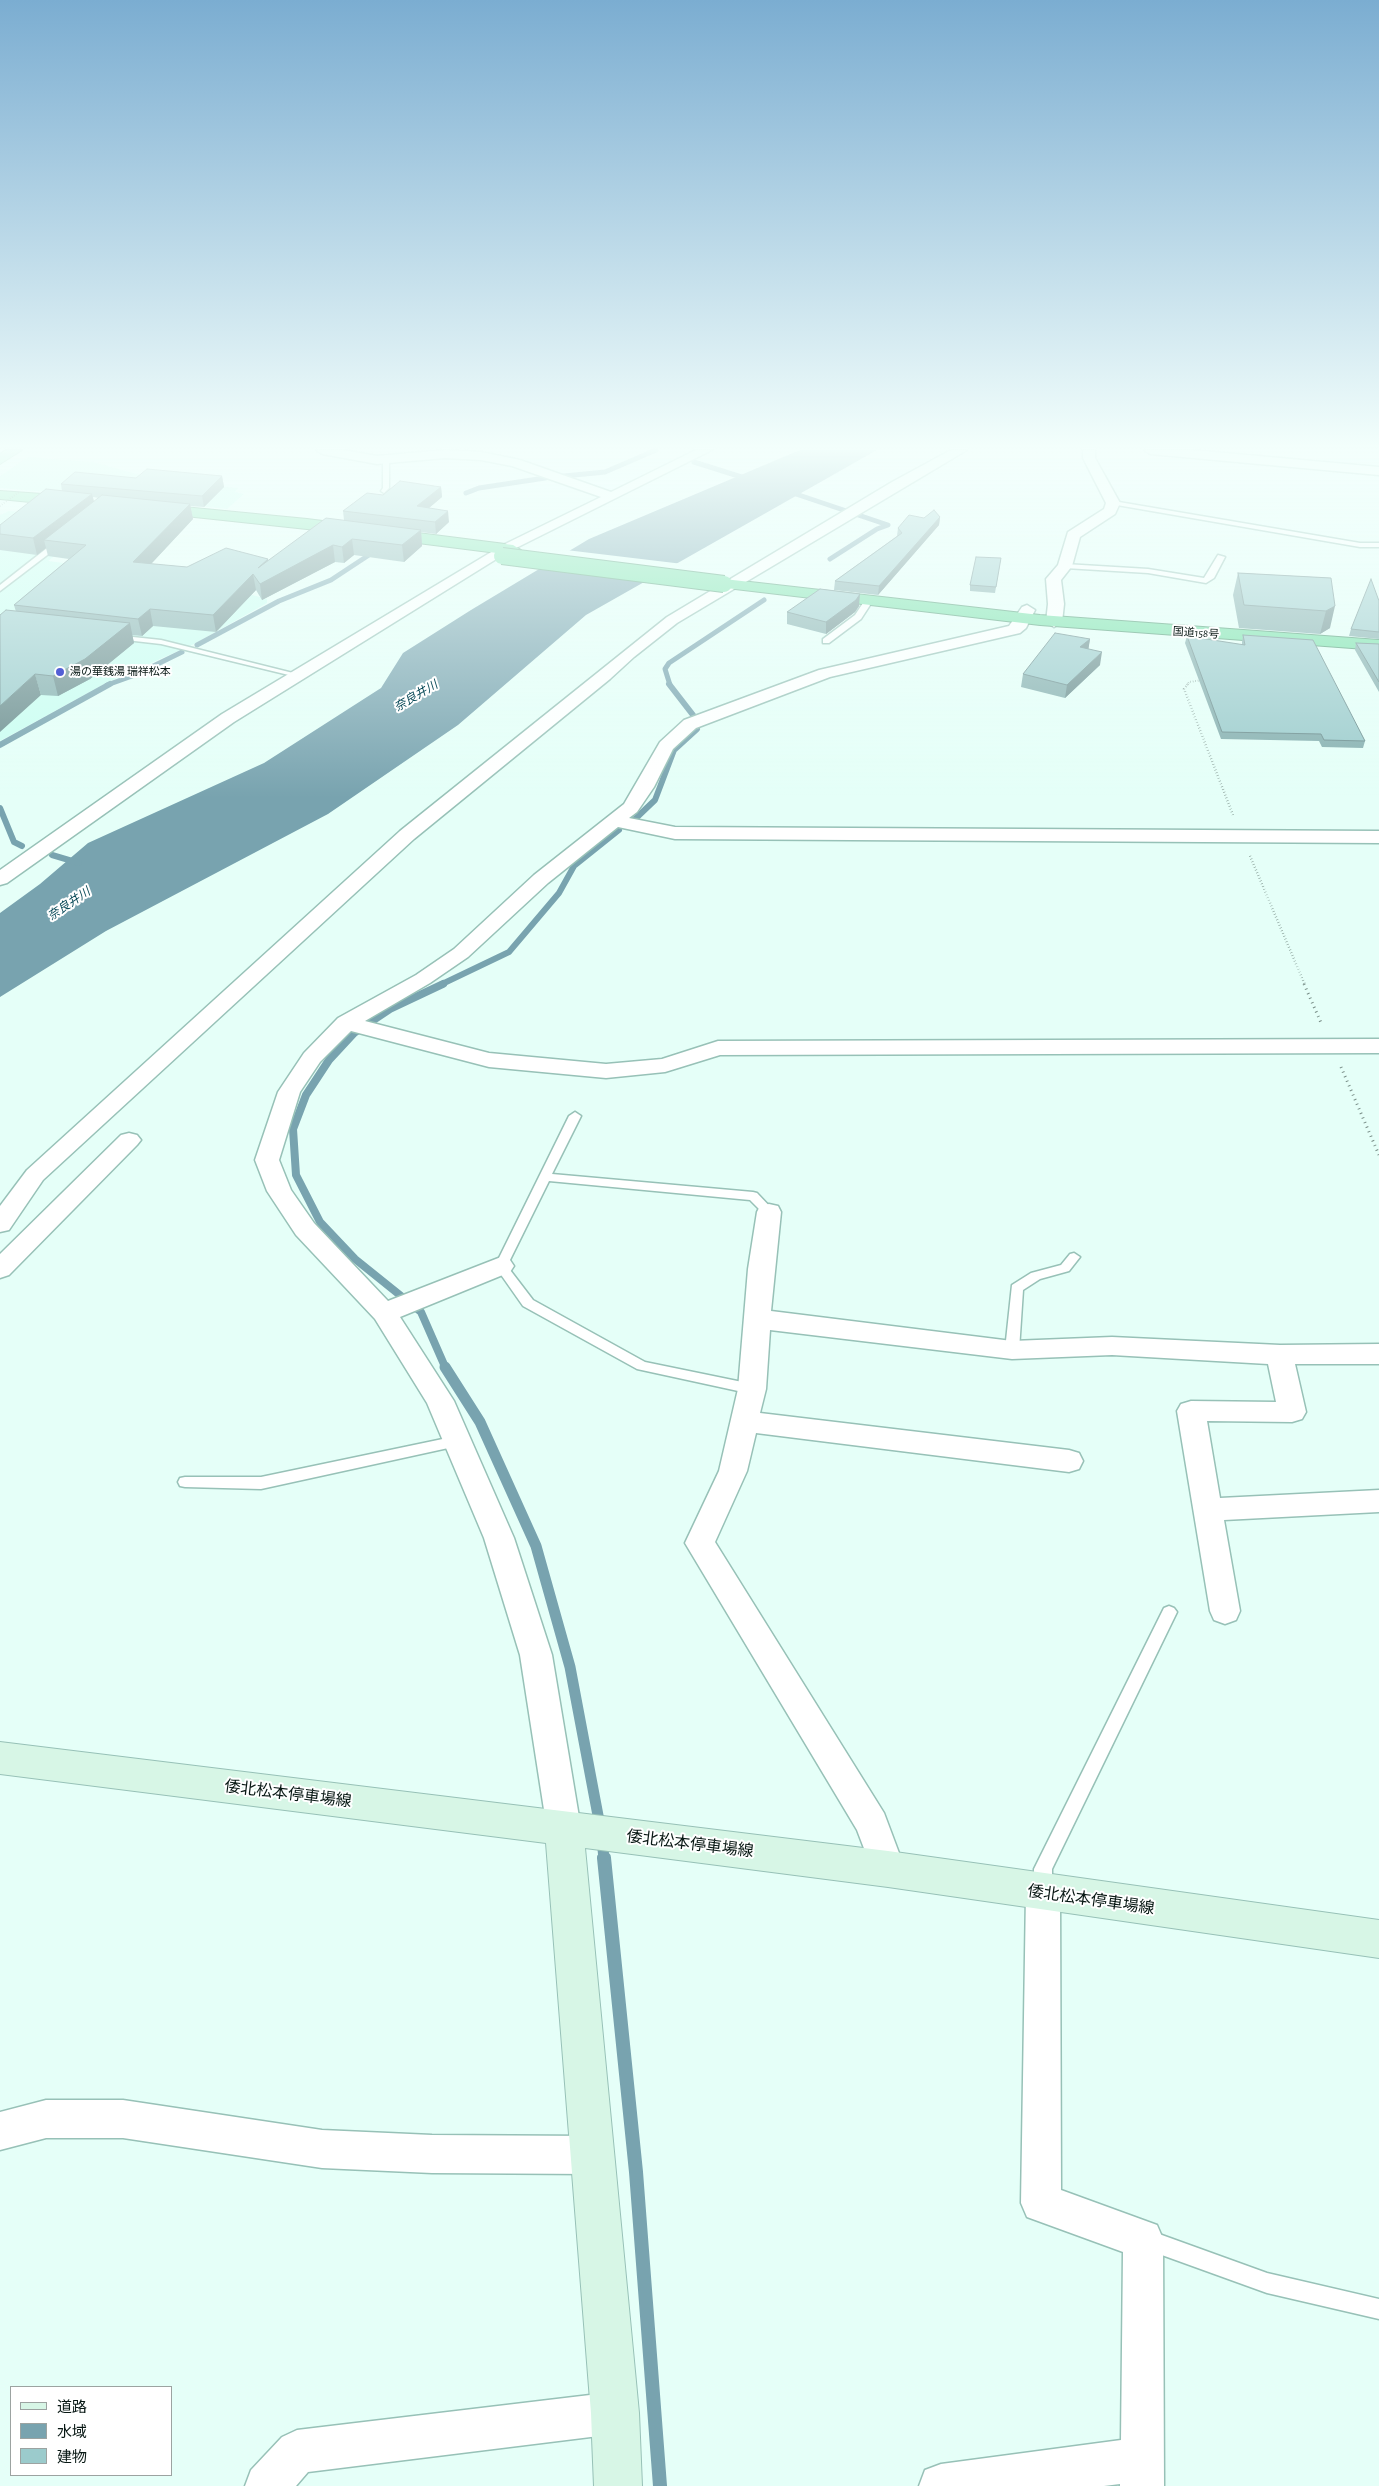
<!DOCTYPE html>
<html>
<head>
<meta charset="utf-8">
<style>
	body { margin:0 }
	#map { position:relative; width:1379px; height:2486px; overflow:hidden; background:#e5fff8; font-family:"Alegreya Sans","Noto Sans JP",sans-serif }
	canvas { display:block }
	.legend { position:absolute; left:10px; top:2386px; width:162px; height:90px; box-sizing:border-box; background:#fff; border:1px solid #9ca3a1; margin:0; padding:6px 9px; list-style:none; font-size:15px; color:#081814 }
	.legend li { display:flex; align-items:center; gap:10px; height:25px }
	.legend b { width:25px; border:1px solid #9ca3a1 }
</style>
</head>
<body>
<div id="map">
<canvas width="1379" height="2486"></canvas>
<ul class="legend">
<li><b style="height:6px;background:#d7f6e6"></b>道路</li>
<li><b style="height:14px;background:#78a3af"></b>水域</li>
<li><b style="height:14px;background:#9bcbcc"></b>建物</li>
</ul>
</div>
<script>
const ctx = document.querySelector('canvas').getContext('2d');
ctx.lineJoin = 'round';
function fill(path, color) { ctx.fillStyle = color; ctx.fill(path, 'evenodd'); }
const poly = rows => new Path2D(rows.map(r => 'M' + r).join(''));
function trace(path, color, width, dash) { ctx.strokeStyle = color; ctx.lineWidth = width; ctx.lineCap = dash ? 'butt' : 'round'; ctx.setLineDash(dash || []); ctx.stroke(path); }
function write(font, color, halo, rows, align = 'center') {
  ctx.font = font + ' "Alegreya Sans","Noto Sans JP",sans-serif'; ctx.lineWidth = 4; ctx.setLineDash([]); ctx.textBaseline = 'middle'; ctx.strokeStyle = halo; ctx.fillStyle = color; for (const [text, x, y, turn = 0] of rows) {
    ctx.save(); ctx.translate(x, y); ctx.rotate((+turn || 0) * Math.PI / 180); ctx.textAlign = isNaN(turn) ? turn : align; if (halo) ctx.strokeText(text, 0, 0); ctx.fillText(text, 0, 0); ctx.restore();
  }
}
const built = poly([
	[28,457,94,462,147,477,91,496,0,488,0,476],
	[217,486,238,488,235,492,244,494,227,509,172,503],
	[9,511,102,519,48,561,201,581,267,599,267,603,194,644,106,683,0,741,0,515]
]);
const water = poly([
	[800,450,877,450,586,615,458,725,328,814,106,931,0,997,0,913,40,884,88,843,264,763,381,688,403,653,471,610,589,539]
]);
const pier = poly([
	[566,550,683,564,650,582,536,567]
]);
const streamFar4 = poly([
	[694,462,751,480],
	[564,476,605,472,656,450],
	[787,491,888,525,877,529,830,559],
	[466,493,479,488,545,478],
	[197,645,279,601,331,580,375,551],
	[107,685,135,675,182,652],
	[670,685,665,669,669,663,764,600]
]);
const streamFar3 = poly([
	[669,684,693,715],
	[0,745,110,684],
	[0,808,14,842,22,846],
	[633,821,655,800,674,750,697,729],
	[52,855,79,863],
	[440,985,509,952,559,893,574,866,619,830]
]);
const streamFar2 = poly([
	[443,984,390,1009,354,1033,329,1060,306,1095,293,1129,296,1175,320,1222,355,1259,421,1312,446,1369]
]);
const streamFar1 = poly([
	[445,1367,480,1422,536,1546,570,1667,600,1826],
	[602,1839,604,1859]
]);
const stream = poly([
	[604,1858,636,2172,660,2486]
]);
const pathFar2 = poly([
	[1187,685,1189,682,1203,680]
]);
const pathFar1 = poly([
	[1188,684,1184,689,1233,815],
	[1250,856,1305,985]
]);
const path = poly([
	[1304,984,1322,1025],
	[1341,1067,1379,1155]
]);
const lane = poly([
	[386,456,389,458,389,488,384,493,381,491,383,488,383,458,386,456],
	[1113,501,1360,543,1379,543,1379,547,1360,547,1111,504,1111,502,1113,501],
	[56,541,63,543,0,591,0,585,56,541],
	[1218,555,1225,557,1214,578,1206,583,1148,573,1065,568,1061,566,1065,564,1148,569,1204,578,1218,555],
	[865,600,872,602,861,619,829,643,823,643,823,639,855,615,865,600],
	[114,635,161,640,301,675,297,677,161,644,117,639,113,637,114,635],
	[575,1112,581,1116,552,1174,753,1192,757,1193,775,1212,769,1216,765,1215,750,1200,549,1181,507,1266,533,1300,645,1362,752,1384,757,1385,759,1389,757,1393,752,1394,637,1369,523,1306,497,1269,495,1266,569,1116,575,1112],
	[1074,1253,1080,1257,1069,1271,1040,1279,1023,1290,1019,1350,1017,1353,1012,1355,1007,1353,1005,1350,1012,1285,1031,1273,1061,1265,1070,1254,1074,1253],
	[457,1436,462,1437,464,1441,462,1445,261,1489,185,1487,180,1486,178,1482,180,1478,185,1477,261,1477,457,1436],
	[1169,1606,1174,1608,1177,1612,1052,1869,1052,1888,1049,1894,1043,1896,1037,1894,1034,1888,1034,1869,1037,1863,1164,1608,1169,1606],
	[1148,2230,1267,2273,1379,2299,1379,2319,1267,2293,1148,2250,1141,2247,1138,2240,1141,2233,1148,2230]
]);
const street = poly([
	[316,450,343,450,377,456,445,450,481,452,520,460,611,492,696,450,712,450,506,553,499,549,501,546,601,497,512,466,481,460,445,458,377,464,322,454,316,450],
	[951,450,967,450,677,623,634,657,610,679,414,839,43,1180,9,1230,0,1232,0,1206,27,1170,400,831,667,617,892,482,951,450],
	[1083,450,1095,450,1095,458,1120,503,1115,514,1080,537,1072,566,1061,580,1064,604,1062,622,1054,627,1046,622,1048,604,1046,579,1058,565,1068,532,1104,509,1106,503,1083,458,1083,450],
	[1144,450,1192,450,1379,467,1379,475,1150,454,1144,450],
	[493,551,500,555,498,558,234,722,7,883,0,885,0,870,222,714,493,551],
	[1027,605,1035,610,1026,628,1020,633,830,677,696,728,673,749,654,787,637,812,629,818,675,827,1379,831,1379,843,675,839,618,827,548,883,468,957,430,983,365,1021,489,1053,606,1064,662,1059,718,1041,1379,1039,1379,1053,720,1055,665,1072,606,1078,489,1067,351,1031,320,1062,300,1092,279,1160,291,1190,314,1223,388,1301,501,1257,510,1260,514,1266,510,1272,400,1317,454,1401,514,1538,552,1655,581,1829,576,1840,564,1844,552,1840,547,1829,520,1655,484,1538,427,1403,375,1319,296,1235,267,1191,255,1160,278,1092,304,1053,338,1018,416,975,454,949,534,875,624,804,660,742,684,720,819,670,1009,626,1022,607,1027,605],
	[129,1133,137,1135,141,1140,137,1145,9,1275,0,1278,0,1254,121,1135,129,1133],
	[769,1204,778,1206,781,1212,771,1311,1012,1341,1112,1337,1280,1345,1379,1344,1379,1364,1295,1364,1306,1412,1302,1419,1292,1422,1207,1421,1220,1498,1379,1490,1379,1512,1224,1520,1240,1611,1236,1620,1225,1624,1214,1620,1210,1611,1177,1411,1181,1404,1191,1401,1276,1402,1268,1364,1112,1355,1012,1359,770,1330,766,1389,760,1413,1069,1450,1079,1453,1083,1461,1079,1469,1069,1472,756,1433,747,1471,715,1542,884,1813,905,1869,900,1880,888,1885,876,1880,857,1830,685,1543,719,1471,738,1389,748,1269,757,1212,760,1206,769,1204],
	[1043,1877,1055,1881,1060,1893,1061,2190,1157,2225,1163,2239,1164,2486,1120,2486,1120,2484,1104,2486,919,2486,925,2470,941,2464,1121,2440,1123,2252,1027,2217,1021,2203,1026,1893,1031,1881,1043,1877],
	[46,2100,123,2100,322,2130,432,2135,591,2136,605,2141,610,2155,605,2169,591,2174,432,2173,322,2168,123,2138,46,2138,0,2150,0,2112,46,2100],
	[615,2392,630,2398,636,2413,630,2428,615,2434,308,2472,296,2486,245,2486,251,2470,282,2437,297,2430,615,2392]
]);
const secondary = poly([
	[0,1742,888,1851,1379,1920,1379,1958,888,1887,585,1848,639,2413,642,2486,594,2486,591,2413,546,1843,0,1774,0,1742]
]);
const highway = poly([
	[6,450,22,450,0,464,0,454,6,450],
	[0,491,71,496,79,501,71,506,0,499,0,491],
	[153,504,307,519,513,545,521,550,513,555,307,529,148,512,145,509,153,504],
	[724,579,1040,615,1379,640,1379,650,1040,625,718,587,716,584,718,581,724,579]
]);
const pathBridge = poly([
	[0,506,19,492]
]);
const highwayBridge = poly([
	[502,556,724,584]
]);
const wall = poly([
	[222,476,224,487,204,507,190,506,193,519,151,564,187,567,268,561,344,520,343,511,383,495,441,487,442,497,429,508,449,522,436,534,421,532,422,546,404,562,354,555,344,563,335,562,262,600,256,590,216,632,153,626,142,636,132,635,134,643,90,679,58,696,41,695,14,605,69,559,48,556,46,548,37,555,0,550,0,525,62,491,61,484,136,478],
	[93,497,99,498,94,502],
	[940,517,939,525,878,595,834,590,835,581,897,536,898,528,924,518],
	[1001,558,995,593,970,591,970,585],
	[1238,573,1331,578,1330,628,1320,634,1239,628,1233,595],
	[1379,601,1379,639,1349,636,1351,629],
	[859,606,855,612,826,634,787,624,787,612],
	[1243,635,1365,741,1363,748,1322,747,1319,741,1221,739,1185,643,1187,636,1242,645,1242,642],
	[1090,639,1088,649,1100,665,1065,698,1021,687,1023,674],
	[1356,643,1379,644,1379,692,1355,650]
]);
const shadedWall = poly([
	[222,476,224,487,204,507,202,496],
	[441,487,442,497,418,517,417,506],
	[92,494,96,510,44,540,46,548,37,555,33,538],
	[190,504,193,519,137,579,133,562],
	[448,511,449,522,436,534,435,522],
	[940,517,939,525,878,595,879,586],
	[421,530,422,546,404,562,402,545],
	[352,539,354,555,344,563,342,547],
	[333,545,335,562,262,600,258,568,268,559,271,575],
	[253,574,256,590,216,632,213,615],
	[860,594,859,606,855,612,826,634,826,622],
	[1335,606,1330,628,1320,634,1326,611],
	[150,609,153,626,142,636,138,619],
	[130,623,134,643,90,679,58,696,53,676],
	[1090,639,1088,652,1080,647],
	[1102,652,1100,665,1065,698,1067,685],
	[35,674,41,695,0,732,0,706]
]);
const building = poly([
	[147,469,222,476,202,496,61,484,75,472,136,478,147,469],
	[400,481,441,487,417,506,448,511,435,522,343,511,367,493,383,495,400,481],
	[46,489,92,494,33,538,0,534,0,525,46,489],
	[102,495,190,504,133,562,187,567,226,548,268,559,258,568,326,518,421,530,402,545,352,539,342,547,333,545,260,584,253,574,213,615,150,609,138,619,14,605,86,545,44,540,102,495],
	[934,510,940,517,879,586,835,581,902,533,898,528,909,515,924,518,934,510],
	[976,557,1001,558,996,587,970,585,976,557],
	[1238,573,1331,578,1335,606,1326,611,1244,605,1238,573],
	[1371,579,1379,601,1379,632,1351,629,1371,579],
	[820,589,860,594,856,600,826,622,787,612,820,589],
	[6,610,130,623,85,659,53,676,35,674,0,706,0,615,6,610],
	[1055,633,1090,639,1080,647,1102,652,1067,685,1023,674,1055,633],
	[1243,635,1313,640,1365,741,1324,740,1321,734,1222,732,1187,636,1245,645,1243,635],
	[1356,643,1379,644,1379,682,1356,643]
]);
const markers = [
	[60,672,5,"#535fd5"]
];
const farStreetnames = [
	["国道158号",1196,633,4]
];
const farPoinames = [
	["湯の華銭湯 瑞祥松本",70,672]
];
const farWaternames = [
	["奈良井川",416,696,-31],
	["奈良井川",69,904,-34]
];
const nearStreetnames = [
	["倭北松本停車場線",288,1794,7],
	["倭北松本停車場線",690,1844,7],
	["倭北松本停車場線",1091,1900,8]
];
fill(built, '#c9fef1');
fill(water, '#78a3af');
fill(pier, '#e5fff8');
trace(streamFar4, '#78a3af', 5);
trace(streamFar3, '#78a3af', 6);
trace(streamFar2, '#78a3af', 8);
trace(streamFar1, '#78a3af', 11);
trace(stream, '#78a3af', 14);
trace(lane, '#97c1b7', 3);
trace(street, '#97c1b7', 3);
trace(secondary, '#97c1b7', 2);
trace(highway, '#529b76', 2);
trace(pathFar2, '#798e88', 2, [0.5, 2]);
trace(pathFar1, '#798e88', 2.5, [0.5, 2.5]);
trace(path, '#798e88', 3, [1, 4]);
fill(lane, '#fff');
fill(street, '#fff');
fill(secondary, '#d7f6e6');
fill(highway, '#7ae1ab');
trace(highwayBridge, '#529b76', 18, []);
trace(pathBridge, '#798e88', 2, [0.5, 2]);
trace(highwayBridge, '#7ae1ab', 16);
fill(wall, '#85afaf');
fill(shadedWall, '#6c8e8f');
fill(building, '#9bcbcc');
trace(building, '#6c8e8f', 1);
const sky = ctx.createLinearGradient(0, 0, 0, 798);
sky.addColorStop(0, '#7badd1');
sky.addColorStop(0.56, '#f3fffc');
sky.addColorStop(1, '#f3fffc00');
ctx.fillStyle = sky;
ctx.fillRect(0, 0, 1379, 798);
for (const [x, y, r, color] of markers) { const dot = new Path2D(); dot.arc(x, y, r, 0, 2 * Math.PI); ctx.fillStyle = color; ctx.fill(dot); trace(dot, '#fff', 2); }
write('11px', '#081814', '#fff', farStreetnames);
write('11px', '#081814', '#fff', farPoinames, 'left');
write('italic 12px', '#0c4c5a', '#fff', farWaternames);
write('16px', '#081814', '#fff', nearStreetnames);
</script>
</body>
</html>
